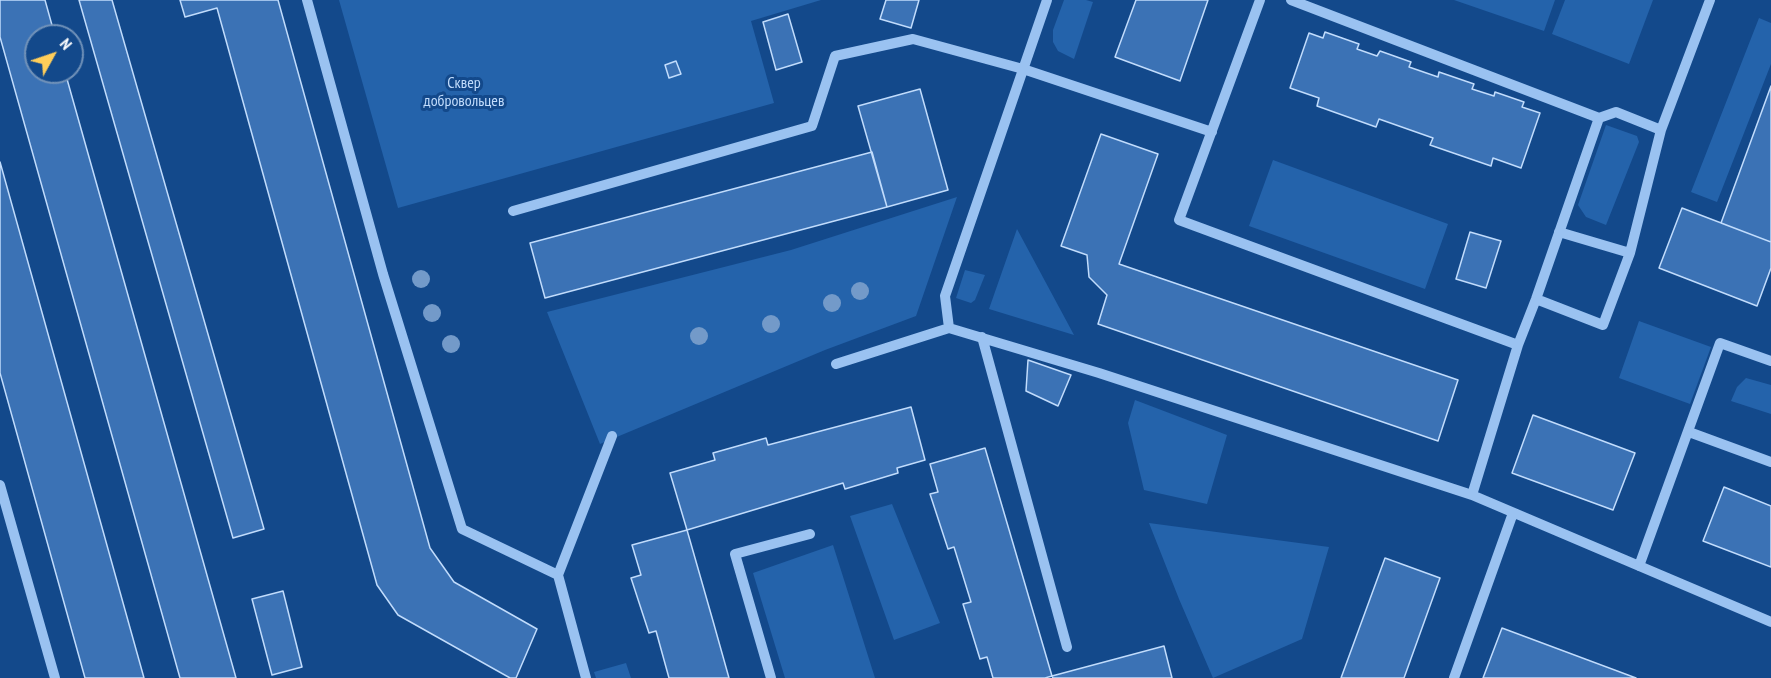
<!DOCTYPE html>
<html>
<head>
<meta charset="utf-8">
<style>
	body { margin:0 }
	#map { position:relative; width:1771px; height:678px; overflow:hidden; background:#13498b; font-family:"PT Sans Narrow",sans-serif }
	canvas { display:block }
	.north { position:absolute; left:24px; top:24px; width:60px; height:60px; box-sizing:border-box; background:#13498b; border:2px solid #7192b9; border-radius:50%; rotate:50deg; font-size:16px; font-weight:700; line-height:24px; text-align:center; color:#fff }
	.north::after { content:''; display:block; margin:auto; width:21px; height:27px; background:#ffce5a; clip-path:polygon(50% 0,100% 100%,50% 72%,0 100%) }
</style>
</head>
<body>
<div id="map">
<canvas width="1771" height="678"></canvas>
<div class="north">N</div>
</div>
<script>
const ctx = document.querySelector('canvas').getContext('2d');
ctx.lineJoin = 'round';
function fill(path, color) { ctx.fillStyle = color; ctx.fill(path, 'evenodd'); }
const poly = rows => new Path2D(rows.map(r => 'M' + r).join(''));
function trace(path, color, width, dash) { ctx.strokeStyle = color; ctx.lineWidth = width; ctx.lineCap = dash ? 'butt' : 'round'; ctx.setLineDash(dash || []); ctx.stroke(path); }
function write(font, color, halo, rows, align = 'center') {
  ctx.font = font + ' "PT Sans Narrow",sans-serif'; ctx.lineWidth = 6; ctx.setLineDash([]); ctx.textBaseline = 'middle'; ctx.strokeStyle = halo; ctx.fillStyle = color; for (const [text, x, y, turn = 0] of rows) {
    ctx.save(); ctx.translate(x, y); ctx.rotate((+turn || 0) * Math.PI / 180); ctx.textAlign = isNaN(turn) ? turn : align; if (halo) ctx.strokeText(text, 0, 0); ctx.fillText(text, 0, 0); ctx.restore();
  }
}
const green = poly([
	[339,0,821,0,751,21,774,103,398,208],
	[1064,0,1086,0,1093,2,1074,59,1058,51,1053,42,1053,30],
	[1454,0,1555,0,1544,31],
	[1565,0,1653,0,1629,64,1552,34],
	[1759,18,1771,23,1771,64,1717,202,1691,192],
	[1606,125,1637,136,1639,142,1606,225,1586,217,1578,205],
	[1273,160,1448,224,1425,289,1249,226],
	[957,197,916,316,825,350,600,444,547,312,791,250],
	[1017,229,1074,335,989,309],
	[965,270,985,275,975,300,971,303,956,298],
	[1639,321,1711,347,1690,404,1619,378],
	[1746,378,1771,385,1771,414,1731,401,1737,387],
	[1135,400,1227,435,1207,504,1144,490,1128,423],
	[892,504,940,623,894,640,850,516],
	[1149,523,1329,547,1302,639,1213,678,1179,599],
	[833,545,875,678,785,678,753,573],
	[626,663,631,678,596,678,594,672]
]);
const building = poly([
	[0,0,45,0,55,36,36,36,36,72,65,72,236,678,180,678,0,37,0,0],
	[79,0,112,0,264,529,233,538,79,0],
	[180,0,278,0,430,548,454,582,537,629,516,678,510,678,398,615,377,585,217,8,185,17,180,0],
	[886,0,919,0,911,28,880,19,886,0],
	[1136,0,1208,0,1180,81,1115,57,1136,0],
	[788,14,802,62,776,70,763,22,788,14],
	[1325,32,1359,44,1357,49,1377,56,1380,51,1411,62,1409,67,1438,77,1439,72,1474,84,1472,89,1494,96,1495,92,1524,102,1522,107,1540,113,1521,168,1493,158,1491,166,1430,145,1433,138,1379,119,1376,127,1317,106,1319,98,1290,88,1309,33,1323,38,1325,32],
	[676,61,681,74,669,78,665,65,676,61],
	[1771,86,1771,242,1721,223,1771,86],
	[920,89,948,190,887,207,858,106,920,89],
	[1101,134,1158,154,1119,264,1458,380,1438,441,1098,324,1107,295,1089,277,1087,255,1061,246,1101,134],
	[872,152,887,207,545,298,530,243,872,152],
	[0,162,144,678,85,678,0,373,0,162],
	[1682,208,1771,242,1771,268,1757,306,1659,268,1682,208],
	[1470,232,1501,241,1486,288,1456,279,1470,232],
	[1028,360,1071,375,1058,406,1026,391,1028,360],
	[911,407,925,460,897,468,898,473,845,489,843,483,687,530,670,473,715,460,713,453,766,438,768,445,911,407],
	[1533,415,1635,453,1613,510,1512,473,1533,415],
	[985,448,1052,676,1045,678,993,678,987,657,980,659,963,604,971,602,954,547,948,549,930,494,938,492,930,464,985,448],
	[1724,487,1771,506,1771,567,1703,541,1724,487],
	[687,530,713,621,729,678,669,678,656,631,649,633,631,578,641,575,632,545,687,530],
	[1385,558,1440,578,1404,678,1341,678,1385,558],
	[283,591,302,667,272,675,252,599,283,591],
	[1502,628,1636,678,1483,678,1502,628],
	[1164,646,1172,678,1053,678,1052,676,1164,646]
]);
const minor = poly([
	[307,0,383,274,462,529,558,575,586,678],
	[1047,0,945,296,949,328,1099,373,1472,495,1771,622],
	[1260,0,1179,220,1518,345,1472,495],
	[1291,0,1599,118,1536,299,1518,345],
	[1599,118,1616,112,1661,130],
	[513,211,812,126,835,56,913,39,1023,69,1212,132],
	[1559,232,1630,253],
	[1536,299,1603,325,1630,253,1661,130,1710,0],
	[982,337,1067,647],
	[836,364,949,328],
	[1689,432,1771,462],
	[0,485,55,678],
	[1639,566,1720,343,1771,361],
	[558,575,612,436],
	[771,678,735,554,810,534],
	[1454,678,1513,513]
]);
const trees = [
	[421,279],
	[860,291],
	[832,303],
	[432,313],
	[771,324],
	[699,336],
	[451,344]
];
const parkNames = [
	["Сквер",464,83],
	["добровольцев",464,101]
];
fill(green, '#2463ab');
fill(building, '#3b72b5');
trace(building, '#c1dcfc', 1.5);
trace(minor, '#9ac2f1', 10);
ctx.fillStyle = '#739ac9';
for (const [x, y] of trees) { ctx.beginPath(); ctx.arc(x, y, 9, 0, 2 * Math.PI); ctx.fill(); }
write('16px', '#c1dcfc', '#13498b', parkNames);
</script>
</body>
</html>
